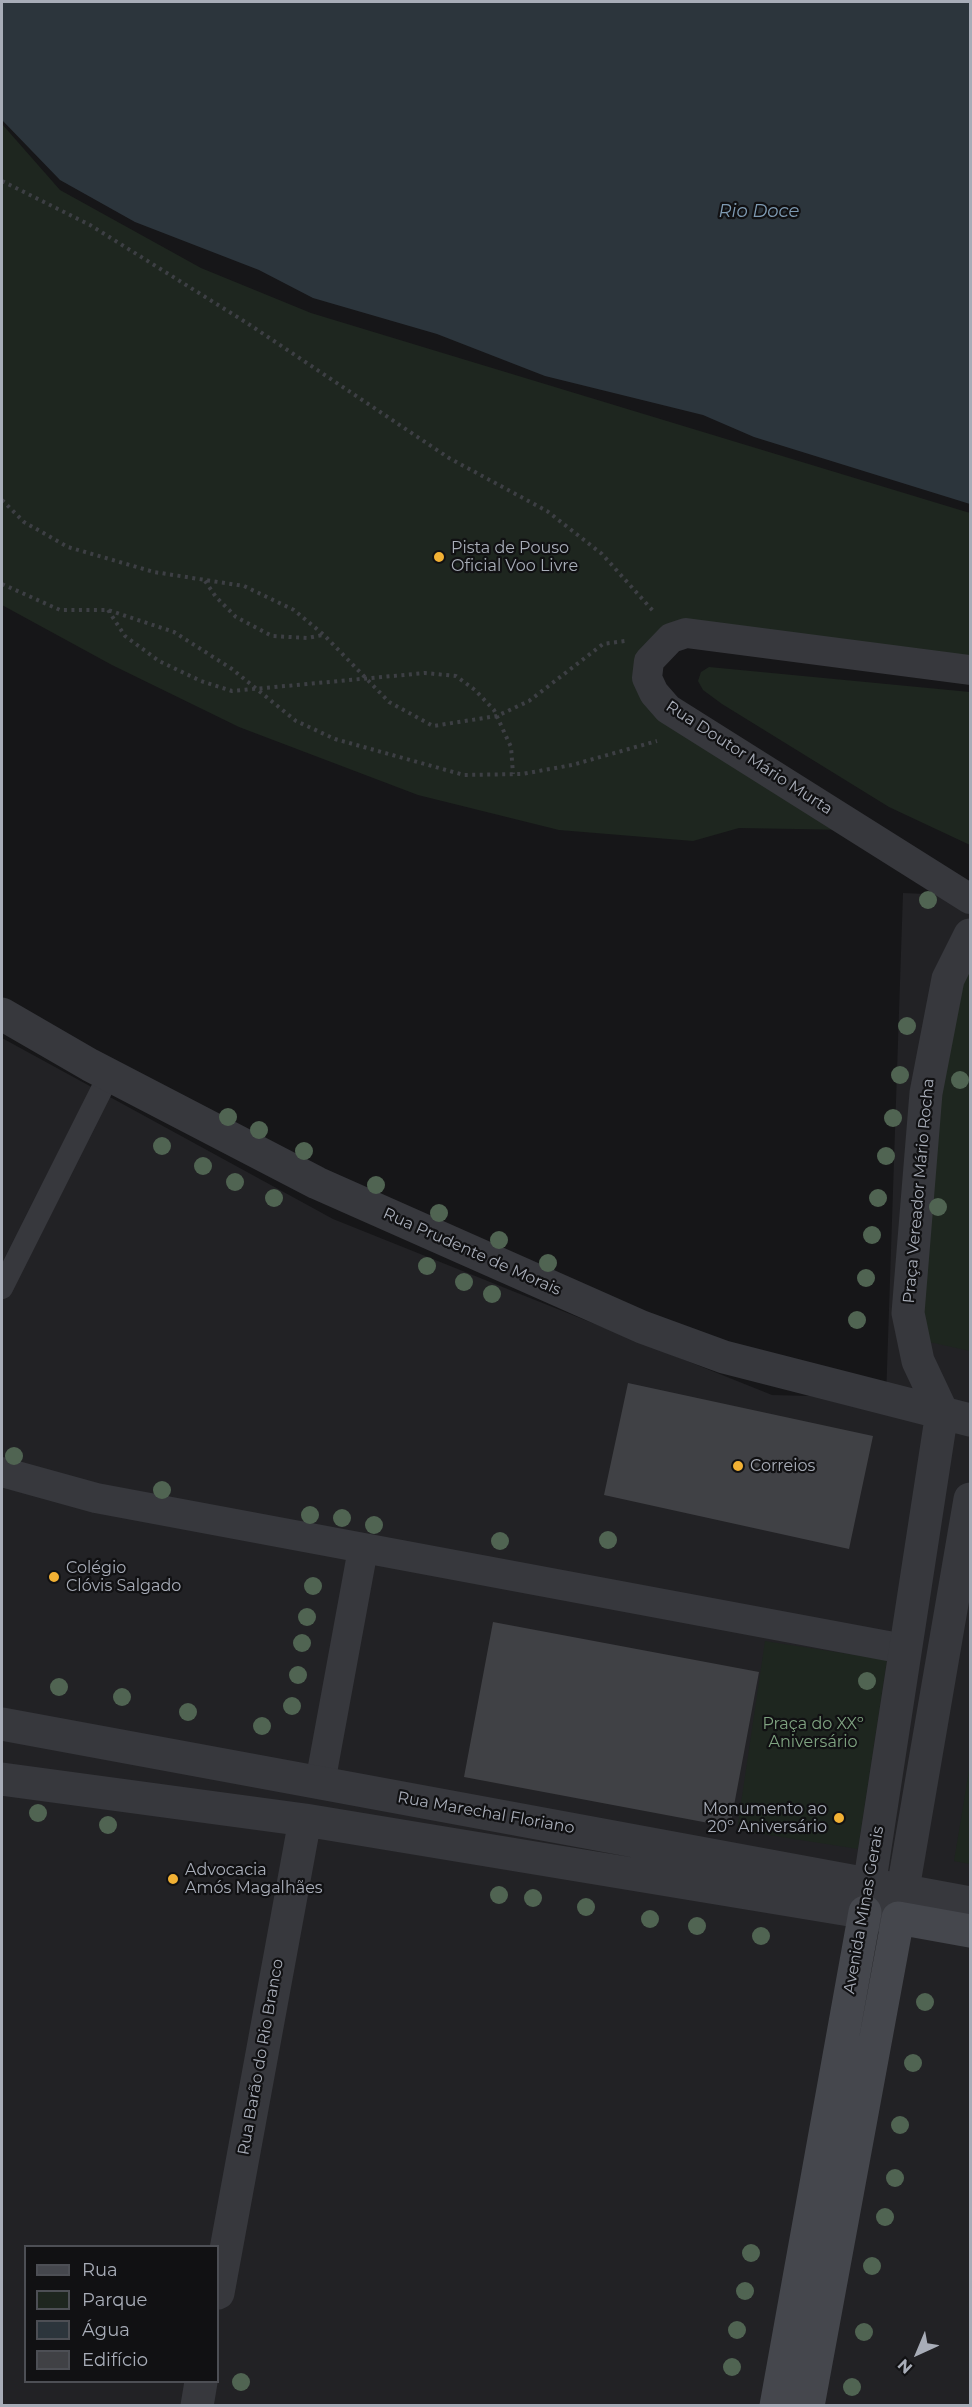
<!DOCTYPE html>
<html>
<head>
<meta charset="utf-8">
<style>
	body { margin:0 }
	#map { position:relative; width:972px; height:2407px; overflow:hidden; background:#161618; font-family:Montserrat,sans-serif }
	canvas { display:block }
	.frame { position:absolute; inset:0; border:3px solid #a8adb8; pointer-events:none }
	.legend { position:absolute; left:24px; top:2245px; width:195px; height:138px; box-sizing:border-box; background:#111113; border:2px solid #4d4f55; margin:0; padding:8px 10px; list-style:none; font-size:18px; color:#a8adb8 }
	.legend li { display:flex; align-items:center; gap:12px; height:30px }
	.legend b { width:30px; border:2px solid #4d4f55 }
	.north { position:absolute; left:888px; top:2323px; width:60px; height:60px; -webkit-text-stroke:4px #111113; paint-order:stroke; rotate:224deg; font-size:16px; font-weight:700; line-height:24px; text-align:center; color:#a8adb8 }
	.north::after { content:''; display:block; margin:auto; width:21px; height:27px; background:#a8adb8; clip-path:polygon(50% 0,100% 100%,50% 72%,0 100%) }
</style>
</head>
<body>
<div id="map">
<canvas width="972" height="2407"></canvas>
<div class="frame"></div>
<ul class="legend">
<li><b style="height:8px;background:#45474d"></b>Rua</li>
<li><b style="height:16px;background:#1e261f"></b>Parque</li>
<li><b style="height:16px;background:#2c353c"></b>Água</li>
<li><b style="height:16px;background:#404145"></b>Edifício</li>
</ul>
<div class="north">N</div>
</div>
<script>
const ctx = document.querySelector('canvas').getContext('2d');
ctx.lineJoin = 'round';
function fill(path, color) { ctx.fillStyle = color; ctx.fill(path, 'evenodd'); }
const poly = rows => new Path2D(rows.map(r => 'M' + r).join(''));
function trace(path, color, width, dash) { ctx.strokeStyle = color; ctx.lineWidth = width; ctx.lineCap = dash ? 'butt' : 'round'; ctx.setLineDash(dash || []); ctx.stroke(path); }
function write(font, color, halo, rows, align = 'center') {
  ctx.font = font + ' Montserrat,sans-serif'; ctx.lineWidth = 4.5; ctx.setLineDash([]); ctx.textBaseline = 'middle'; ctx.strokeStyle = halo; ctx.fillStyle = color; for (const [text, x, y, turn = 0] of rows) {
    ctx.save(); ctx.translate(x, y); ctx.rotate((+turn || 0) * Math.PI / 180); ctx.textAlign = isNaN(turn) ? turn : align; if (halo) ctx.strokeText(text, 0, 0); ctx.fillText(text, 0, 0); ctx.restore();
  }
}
const built = poly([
	[903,893,970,896,970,2405,2,2405,2,1038,333,1219,772,1395,886,1398],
	[26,2246,218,2246,218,2382,26,2382]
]);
const green = poly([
	[2,124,60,190,201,268,311,313,970,513,970,661,683,625,650,695,852,830,739,828,693,841,559,830,418,795,239,727,112,665,2,605],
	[709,667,970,692,970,845,889,807,722,704,703,690,698,681,701,672],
	[970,935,970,1351,911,1338,926,1093],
	[765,1641,887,1660,858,1849,737,1830],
	[970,1764,970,1864,954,1861]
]);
const water = poly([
	[2,2,970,2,970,504,754,437,703,415,545,376,437,334,313,298,259,270,135,222,60,180,2,120]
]);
const building = poly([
	[628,1383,873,1436,849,1549,604,1495],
	[493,1622,759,1672,730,1827,464,1777]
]);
const path = poly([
	[2,181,90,225,247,323,449,458,547,511,602,554,654,612],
	[2,500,24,522,68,547,154,572,244,586,294,610,324,635,389,702,433,726,497,716,529,701,603,644,625,641],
	[205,581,216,597,236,617,272,636,307,638,323,635],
	[2,584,60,610,108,610,174,632,232,669,296,721,335,739,464,775,522,774,572,765,657,741],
	[108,610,125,636,159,661,201,681,232,691,425,673,456,676,475,690,494,710,511,747,513,774]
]);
const pedestrian = poly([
	[2,1288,109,1075]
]);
const minor = poly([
	[970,670,686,633,671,638,649,661,647,678,654,693,668,709,970,899],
	[2,1472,96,1498,904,1649],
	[320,1783,363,1549]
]);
const tertiary = poly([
	[2,1014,90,1065,317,1183,642,1327,724,1357,970,1420],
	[942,1412,918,1361,908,1313,926,1093,948,979,970,935],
	[2,1724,970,1903],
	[2,1779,305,1820,898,1918,970,1499],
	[866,1906,942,1412],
	[218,2293,305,1820],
	[197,2406,201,2382]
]);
const secondary = poly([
	[776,2406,865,1912],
	[808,2406,898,1918,970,1931]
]);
const trees = [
	[928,900],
	[907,1026],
	[900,1075],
	[960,1080],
	[228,1117],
	[893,1118],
	[259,1130],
	[162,1146],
	[304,1151],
	[886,1156],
	[203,1166],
	[235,1182],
	[376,1185],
	[274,1198],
	[878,1198],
	[938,1207],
	[439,1213],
	[872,1235],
	[499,1240],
	[548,1263],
	[427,1266],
	[866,1278],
	[464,1282],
	[492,1294],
	[857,1320],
	[14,1456],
	[162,1490],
	[310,1515],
	[342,1518],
	[374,1525],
	[608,1540],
	[500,1541],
	[313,1586],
	[307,1617],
	[302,1643],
	[298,1675],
	[867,1681],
	[59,1687],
	[122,1697],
	[292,1706],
	[188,1712],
	[262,1726],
	[38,1813],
	[108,1825],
	[499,1895],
	[533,1898],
	[586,1907],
	[650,1919],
	[697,1926],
	[761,1936],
	[925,2002],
	[913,2063],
	[900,2125],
	[895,2178],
	[885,2217],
	[751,2253],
	[872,2266],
	[745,2291],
	[737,2330],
	[864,2332],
	[732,2367],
	[241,2382],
	[852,2387]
];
const markers = [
	[439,557,6,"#f2b134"],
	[738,1466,6,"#f2b134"],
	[54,1577,6,"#f2b134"],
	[839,1818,6,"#f2b134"],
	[173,1879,6,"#f2b134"]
];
const poiNames = [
	["Pista de Pouso",451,548],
	["Oficial Voo Livre",451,566],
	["Correios",750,1466],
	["Colégio",66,1568],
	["Clóvis Salgado",66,1586],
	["Monumento ao",827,1809,"right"],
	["20º Aniversário",827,1827,"right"],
	["Advocacia",185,1870],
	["Amós Magalhães",185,1888]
];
const streetNames = [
	["Rua Doutor Mário Murta",749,758,33],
	["Praça Vereador Mário Rocha",919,1191,-85],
	["Rua Prudente de Morais",472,1252,24],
	["Rua Marechal Floriano",486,1813,10],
	["Avenida Minas Gerais",864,1910,-80],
	["Rua Barão do Rio Branco",261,2057,-80]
];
const parkNames = [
	["Praça do XXº",813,1724],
	["Aniversário",813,1742]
];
const waterNames = [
	["Rio Doce",759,212]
];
fill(built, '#222225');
fill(green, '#1e261f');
fill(water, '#2c353c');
fill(building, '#404145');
trace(path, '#3d3f44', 4, [3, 4.5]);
trace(pedestrian, '#37383d', 22);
trace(minor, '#37383d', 30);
trace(tertiary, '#37383d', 33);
trace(secondary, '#45474d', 33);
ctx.fillStyle = '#506452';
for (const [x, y] of trees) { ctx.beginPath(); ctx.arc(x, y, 9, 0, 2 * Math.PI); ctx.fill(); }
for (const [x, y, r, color] of markers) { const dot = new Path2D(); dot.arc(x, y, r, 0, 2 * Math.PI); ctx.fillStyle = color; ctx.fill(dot); trace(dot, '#111113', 2); }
write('16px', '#a8adb8', '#111113', poiNames, 'left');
write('16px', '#a8adb8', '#111113', streetNames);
write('16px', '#7fa381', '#111113', parkNames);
write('italic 18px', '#7f9bb3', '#111113', waterNames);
</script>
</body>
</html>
